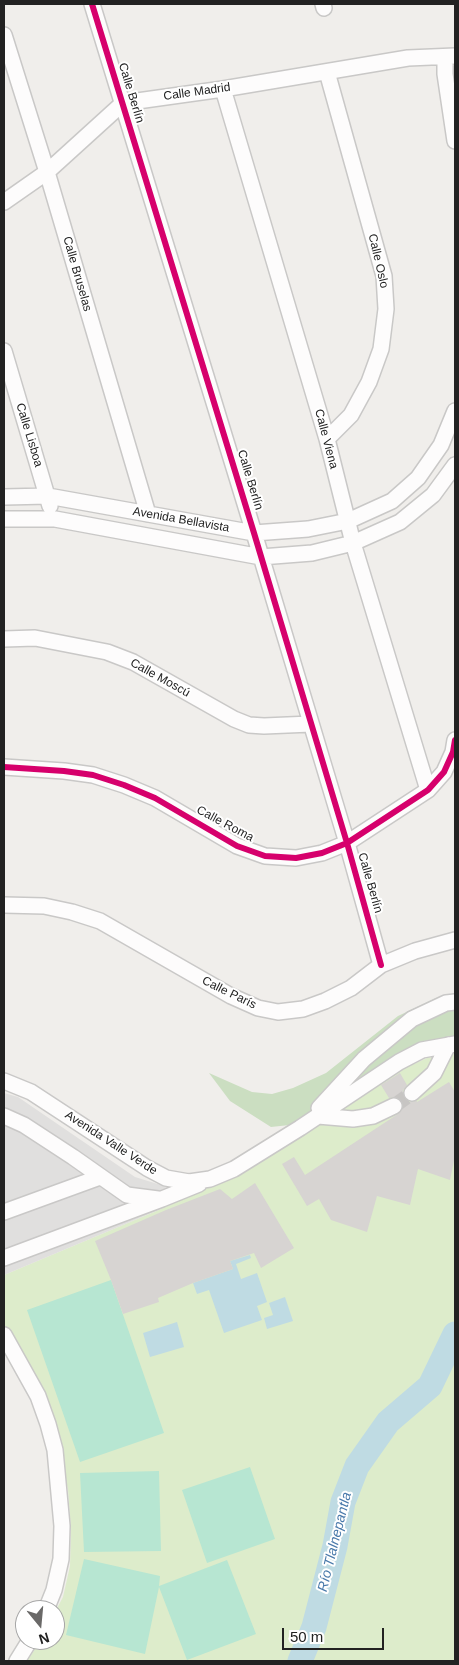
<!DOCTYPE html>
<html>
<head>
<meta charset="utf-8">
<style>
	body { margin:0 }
	#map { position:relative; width:459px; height:1665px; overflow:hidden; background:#f0eeeb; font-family:Arial,sans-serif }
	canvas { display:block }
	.frame { position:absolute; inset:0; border:5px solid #222; pointer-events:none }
	.north { position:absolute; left:15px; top:1600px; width:50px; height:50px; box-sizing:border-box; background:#fff; border:1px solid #a7a7a7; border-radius:50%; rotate:163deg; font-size:14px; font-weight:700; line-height:20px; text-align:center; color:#222 }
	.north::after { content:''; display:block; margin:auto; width:18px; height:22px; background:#6a6968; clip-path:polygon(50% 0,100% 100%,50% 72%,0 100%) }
	.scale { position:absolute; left:282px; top:1628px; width:102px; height:22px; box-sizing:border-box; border:2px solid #222; border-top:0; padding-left:6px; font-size:15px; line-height:18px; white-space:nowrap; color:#222; -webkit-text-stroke:4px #fff; paint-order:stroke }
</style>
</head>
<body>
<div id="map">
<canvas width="459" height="1665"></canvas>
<div class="frame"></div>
<div class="north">N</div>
<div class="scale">50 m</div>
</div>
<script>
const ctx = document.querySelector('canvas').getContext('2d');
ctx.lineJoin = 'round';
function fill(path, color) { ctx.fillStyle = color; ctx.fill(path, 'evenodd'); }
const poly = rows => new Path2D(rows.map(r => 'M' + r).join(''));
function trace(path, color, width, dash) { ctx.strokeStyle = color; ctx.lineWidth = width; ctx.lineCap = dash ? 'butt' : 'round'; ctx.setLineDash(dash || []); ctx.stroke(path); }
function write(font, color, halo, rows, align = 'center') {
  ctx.font = font + ' Arial,sans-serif'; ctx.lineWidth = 4; ctx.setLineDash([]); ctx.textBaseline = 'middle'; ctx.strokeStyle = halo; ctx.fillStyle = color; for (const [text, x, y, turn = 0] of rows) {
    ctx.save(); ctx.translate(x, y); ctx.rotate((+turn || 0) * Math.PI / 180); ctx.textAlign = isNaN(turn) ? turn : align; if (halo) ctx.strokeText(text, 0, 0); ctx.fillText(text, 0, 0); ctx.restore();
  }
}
const grass = poly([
	[455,1054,455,1324,447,1351,455,1334,455,1661,27,1661,41,1640,55,1640,55,1612,63,1597,70,1566,71,1530,68,1490,60,1452,4,1331,4,1275,161,1209,212,1185,303,1134,405,1068,427,1058]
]);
const forest = poly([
	[455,993,455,1041,447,1041,299,1124,271,1127,230,1101,209,1073,252,1092,272,1094,293,1088,326,1073,398,1016,436,998]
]);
const pitch = poly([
	[111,1280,164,1433,80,1462,27,1310],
	[250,1467,275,1539,207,1563,182,1490],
	[159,1471,161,1551,84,1552,80,1473],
	[84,1559,160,1576,159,1586,227,1560,256,1634,187,1660,159,1587,145,1654,66,1635]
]);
const parking = poly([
	[4,1093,18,1097,135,1177,161,1185,212,1185,161,1209,4,1275]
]);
const water = poly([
	[250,1255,251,1258,236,1264,241,1279,257,1273,267,1302,257,1306,262,1320,224,1333,209,1290,197,1294,193,1283,233,1269,230,1261],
	[285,1297,293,1321,267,1329,264,1318,273,1315,269,1303],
	[177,1322,184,1347,150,1357,143,1333]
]);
const river = poly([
	[300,1661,314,1627,335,1546,343,1502,357,1466,388,1422,430,1386,455,1334]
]);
const building = poly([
	[400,1073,407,1085,403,1090,403,1095,409,1102,417,1101,417,1102,449,1082,455,1092,455,1156,450,1180,418,1169,410,1205,377,1196,367,1232,331,1220,319,1199,307,1206,282,1164,294,1157,305,1175,398,1114,403,1107,402,1102,395,1097,389,1098,381,1085],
	[255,1183,294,1248,261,1268,254,1253,230,1261,233,1269,193,1283,158,1298,159,1302,123,1314,111,1280,95,1241,166,1210,220,1189,232,1199]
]);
const minorTunnel = poly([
	[394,1106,412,1093]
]);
const minor = poly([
	[92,4,254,533,347,843,381,965],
	[323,4,324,8],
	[4,35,47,172,148,514],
	[445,57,445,74,455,141],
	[327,72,384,276,386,309,381,349,369,382,351,415,327,439],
	[223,89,327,439,353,543,428,790],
	[4,202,47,172,123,103,223,89,408,58,455,56],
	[4,351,50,506],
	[4,497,48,496,254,533,308,529,348,521,392,501,418,478,441,445,455,411],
	[4,519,55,519,261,557,312,553,353,543,400,522,433,495,455,465],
	[4,639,35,638,107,652,133,662,234,719,249,725,264,726,311,724],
	[4,767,64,771,93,775,124,785,155,798,237,846,265,856,296,858,322,853,347,843,428,790,444,772,453,752,455,740],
	[4,905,44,906,72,912,100,921,231,996,258,1008,278,1012,303,1009,325,1001,351,988,381,965,415,951,455,940],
	[4,1081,31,1092,147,1168,166,1178,189,1182,210,1179,234,1169,300,1128,399,1062,422,1050,455,1044],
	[412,1093,434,1073,448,1045],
	[319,1108,364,1059,412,1019,446,1003,455,1002],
	[4,1116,24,1125,73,1157,127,1195,158,1199],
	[318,1116,353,1119,373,1116,394,1106],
	[4,1212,100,1177],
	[4,1258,162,1199,199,1184],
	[4,1335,38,1396,48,1424,55,1450,62,1526,61,1559,54,1590,46,1610],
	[17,1661,30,1640]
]);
const cycleway = poly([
	[92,4,254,533,347,843,381,965],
	[4,767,64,771,93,775,124,785,155,798,237,846,265,856,296,858,322,853,347,843,428,790,444,772,453,752,455,740]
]);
const streetNames = [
	["Calle Madrid",197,92,-8],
	["Calle Berlín",131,93,73],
	["Calle Oslo",378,261,77],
	["Calle Bruselas",77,274,74],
	["Calle Lisboa",29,435,73],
	["Calle Viena",326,439,75],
	["Calle Berlín",250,480,73],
	["Avenida Bellavista",181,520,10],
	["Calle Moscú",160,678,29],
	["Calle Roma",225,824,28],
	["Calle Berlín",370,883,74],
	["Calle París",229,993,26],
	["Avenida Valle Verde",111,1143,33]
];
const waterNames = [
	["Río Tlalnepantla",335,1542,-76]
];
fill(grass, '#ddeccb');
fill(forest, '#cbdec1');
fill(pitch, '#b7e6d2');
fill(parking, '#e0dfde');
fill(water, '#bfdbe3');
trace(river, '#bfdbe3', 25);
fill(building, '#d7d4d2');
trace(minorTunnel, '#c7c5c3', 15, [15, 8]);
trace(minor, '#c9c8c7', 18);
trace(minor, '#fdfcfc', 15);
trace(cycleway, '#d6006c', 6);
write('12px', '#222', '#fff', streetNames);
write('italic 14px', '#4a7aab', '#fff', waterNames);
</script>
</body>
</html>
